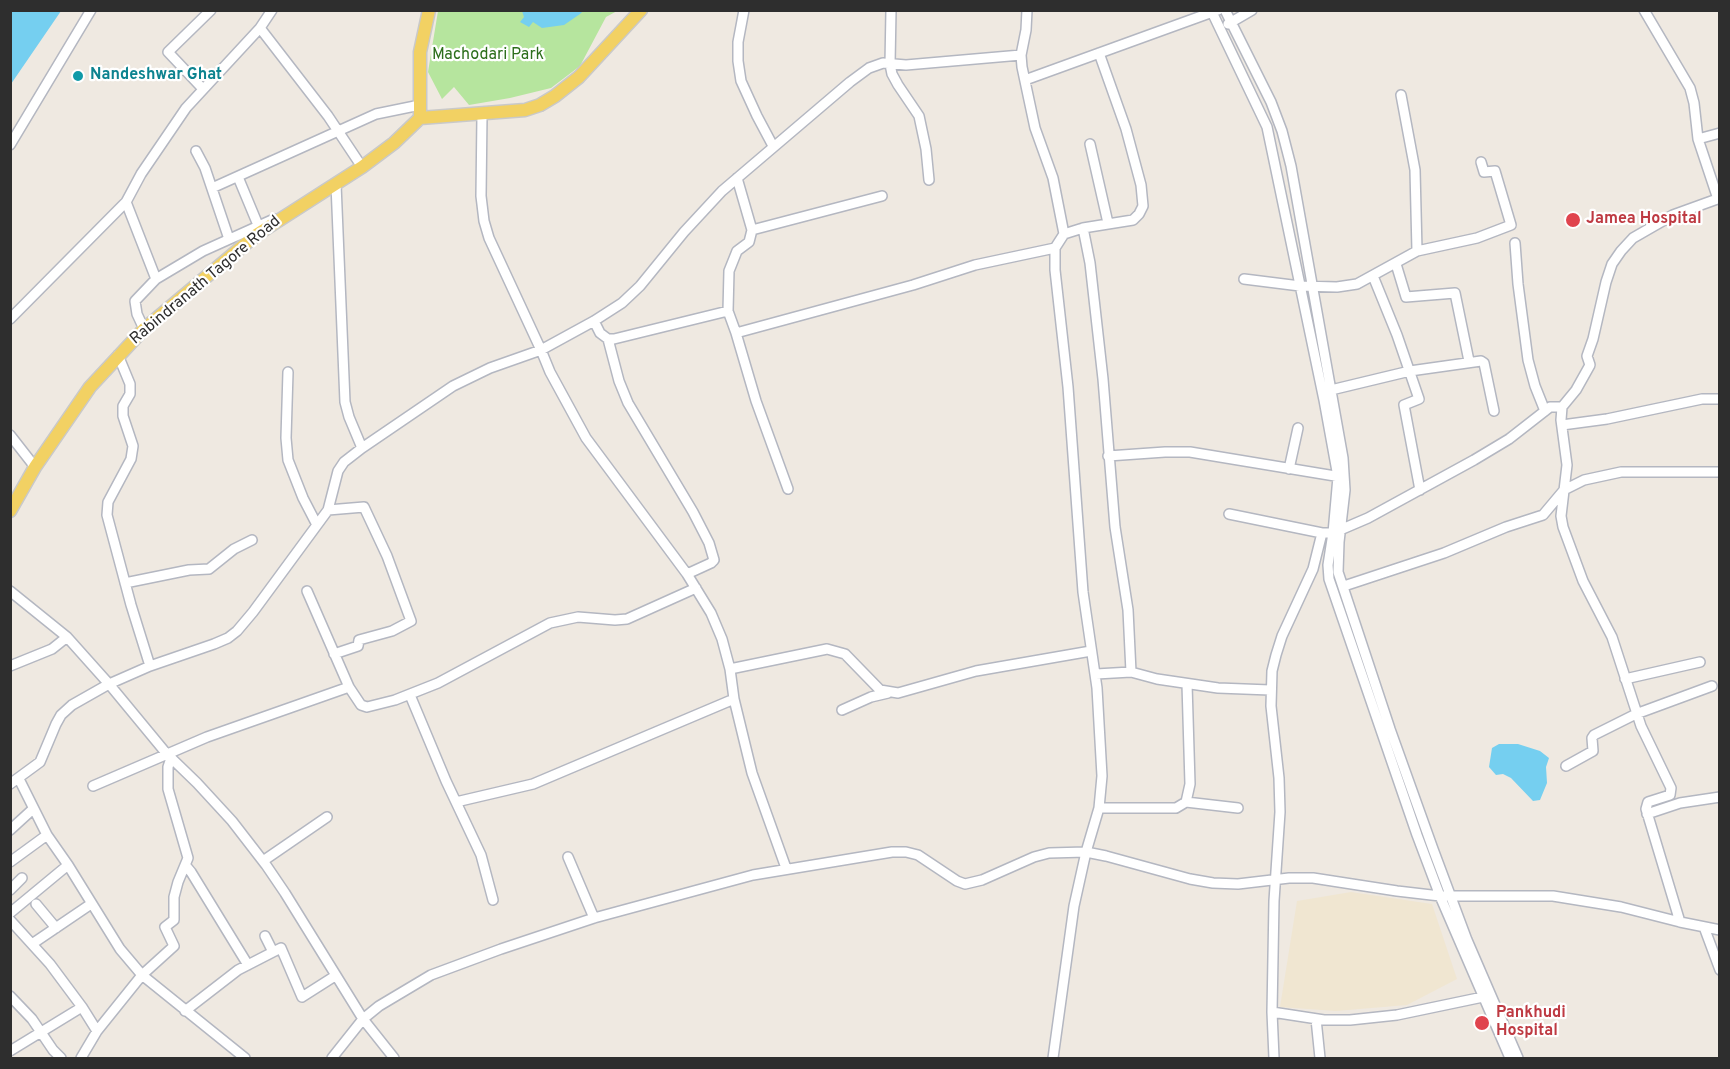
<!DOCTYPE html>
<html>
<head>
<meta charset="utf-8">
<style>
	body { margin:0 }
	#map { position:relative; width:1730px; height:1069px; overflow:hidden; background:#efe9e1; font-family:Overpass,sans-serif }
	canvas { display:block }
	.frame { position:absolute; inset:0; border:12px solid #2e2e2e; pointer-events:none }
</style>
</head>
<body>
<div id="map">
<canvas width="1730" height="1069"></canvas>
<div class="frame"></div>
</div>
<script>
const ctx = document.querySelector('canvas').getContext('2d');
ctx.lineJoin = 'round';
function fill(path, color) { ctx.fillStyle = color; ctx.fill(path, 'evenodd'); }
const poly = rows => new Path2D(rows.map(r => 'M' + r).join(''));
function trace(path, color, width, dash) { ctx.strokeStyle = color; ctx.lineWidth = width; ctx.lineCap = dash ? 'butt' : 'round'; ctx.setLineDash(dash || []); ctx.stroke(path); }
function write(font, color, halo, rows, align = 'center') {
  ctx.font = font + ' Overpass,sans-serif'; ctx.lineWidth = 4.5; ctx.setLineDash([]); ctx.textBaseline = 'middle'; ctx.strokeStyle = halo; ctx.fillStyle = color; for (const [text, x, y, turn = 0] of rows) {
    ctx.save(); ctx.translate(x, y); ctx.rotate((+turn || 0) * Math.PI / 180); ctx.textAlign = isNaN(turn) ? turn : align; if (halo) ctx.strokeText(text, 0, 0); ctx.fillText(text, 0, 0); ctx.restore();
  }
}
const education = poly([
	[1351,892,1432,904,1457,979,1407,1005,1336,1011,1280,1007,1297,901]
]);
const green = poly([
	[438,11,617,11,606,17,580,66,551,88,510,98,469,105,454,87,442,99,428,72]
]);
const water = poly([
	[11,10,61,11,11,84,10,11],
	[522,11,522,10,583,11,580,14,564,25,542,28,533,22,529,27,520,22,524,17],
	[1499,744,1518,744,1540,751,1549,758,1546,767,1547,783,1540,800,1533,801,1511,778,1503,774,1496,775,1489,767,1492,748]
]);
const minor = poly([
	[744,10,738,42,738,61,741,81,757,116,773,146],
	[891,10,890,64,892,74,898,85,919,116,926,149,929,180],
	[1211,10,1267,127,1324,400,1338,477,1333,533,1328,565,1329,579,1417,835,1440,896,1510,1058],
	[1225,10,1271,102,1282,131,1291,166,1343,458,1345,490,1339,542,1338,572,1390,729,1433,849,1467,940,1518,1058],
	[1644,10,1690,88,1694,103,1698,139,1718,199],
	[1228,24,1252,10],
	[260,28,328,116,362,167],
	[1021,55,1022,67,1035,128,1053,178,1064,234,1055,248,1055,270,1068,387,1083,592,1097,688,1102,776,1099,808,1086,852,1074,906,1053,1058],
	[1025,80,1218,10],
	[203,89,168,52,211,10],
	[1401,95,1415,170,1417,251],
	[482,115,481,196,484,221,489,238,541,350,550,372,586,438,687,574,711,613,722,639,730,669,734,699,752,773,786,868],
	[1698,139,1720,133],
	[1090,144,1108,223],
	[10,145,91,10],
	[196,151,205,168,229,239],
	[238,177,258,225],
	[336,184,345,402,349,417,362,448],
	[212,188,376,114,420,105],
	[126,202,156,279],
	[1083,228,1133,220,1139,214,1143,206,1141,185,1126,129,1099,53],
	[752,230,882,196],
	[1064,234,1083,228,1090,263,1103,379,1115,527,1128,610,1131,672],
	[1515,243,1518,284,1528,360,1535,386,1545,411],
	[1396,264,1406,297,1455,293,1469,361],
	[1373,276,1397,335,1419,399,1404,405,1420,490],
	[1244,279,1300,286,1337,287,1357,284,1417,251,1477,238,1511,225,1495,171,1484,172,1481,162],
	[728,311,729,271,737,251,749,242,752,230,737,178],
	[10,319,126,202,141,174,186,108,260,28,272,10],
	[594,321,600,333,608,339,614,339,728,311,736,333,913,285,975,265,1055,248],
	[144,329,137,314,135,301,156,279,203,251,274,219],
	[736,333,756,401,788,489],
	[608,339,619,381,628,403,693,512,709,543,714,560,711,563,687,574],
	[118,355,130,384,130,394,123,406,123,416,133,446,131,459,108,502,107,515,131,605,150,666],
	[288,372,286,438,288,460,303,498,317,525],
	[1331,390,1410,371,1481,361,1484,363,1494,411],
	[1562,407,1561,420,1567,465,1561,516,1563,527,1583,581,1612,637,1641,726,1671,788,1670,795,1648,802,1646,809,1680,922],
	[1562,425,1607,419,1702,399,1720,399],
	[10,435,35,467],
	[1108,456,1165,452,1190,452,1341,477],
	[1289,469,1298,428],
	[328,510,364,507,387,556,411,621,392,631,359,640,358,646,334,654],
	[1229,514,1322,533],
	[125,583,189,570,209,569,234,549,252,540],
	[1344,586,1444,553,1506,527,1543,515,1564,490,1584,480,1621,472,1720,472],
	[10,591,67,637,109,684,166,753,197,783,232,821,266,865,285,893,363,1019,394,1058],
	[307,591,349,687],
	[10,666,52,649,67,637],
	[730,669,827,649,845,654,880,690,898,693,976,671,1091,651],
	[1096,674,1131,672,1157,679,1218,688,1270,690],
	[1625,679,1700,662],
	[410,695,446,781,481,855,493,900],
	[842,710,871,697,888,693],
	[1566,766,1593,751,1592,738,1594,735,1636,714,1712,686],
	[19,779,47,835,68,865,120,949,142,975,245,1058],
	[10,784,40,762,56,724,61,715,72,705,109,684,150,666,214,644,228,638,237,631,253,612,328,510,338,471,344,462,362,448,453,386,490,368,541,350,594,321,622,303,640,286,684,232,722,191,850,82,869,68,883,63,906,65,1021,55,1026,30,1027,10],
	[93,786,207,737,349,687,361,705,367,707,395,700,438,683,550,623,578,617,615,620,627,619,696,588],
	[456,802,533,784,734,699],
	[1186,802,1238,808],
	[1099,808,1176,808,1186,802,1190,784,1187,684],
	[1647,814,1680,803,1720,797],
	[10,830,33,809],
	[568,857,594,918],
	[263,861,327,817],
	[10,862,47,835],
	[186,866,191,872,248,965],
	[10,890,22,878],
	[36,904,56,928],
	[10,913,68,865],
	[10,920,50,964,82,1007],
	[1704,927,1720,970],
	[265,936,273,952,281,948,302,997,335,976],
	[32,944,91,904],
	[10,996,32,1019,53,1050,61,1058],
	[1483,997,1397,1015,1350,1020,1324,1020,1272,1012,1274,901,1280,812,1279,778,1271,706,1272,671,1276,655,1282,636,1313,569,1322,533,1333,533,1368,518,1474,460,1509,439,1550,407,1562,407,1576,390,1590,365,1587,356,1593,339,1606,282,1612,264,1621,251,1633,238,1673,215,1720,198],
	[185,1011,238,970,273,952],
	[1272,1012,1274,1058],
	[1316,1019,1320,1058],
	[10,1051,82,1007,97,1031],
	[81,1058,97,1031,142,975,174,946,165,927,174,920,174,897,178,882,188,858,168,789,168,767,171,758],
	[332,1058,363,1019,379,1006,431,975,501,949,594,918,753,875,892,852,906,852,918,855,957,881,965,884,982,880,1034,857,1049,853,1086,852,1106,856,1190,879,1213,883,1238,884,1289,878,1313,878,1397,891,1440,896,1553,896,1621,907,1680,922,1720,930]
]);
const major = poly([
	[420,118,420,52,429,10],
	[10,511,35,467,90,387,144,329,256,235,362,167,394,143,420,118,525,110,540,105,555,96,579,77,641,10]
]);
const markers = [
	[78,76,6,"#0f9aa8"],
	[1573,220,8,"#e0444e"],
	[1482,1023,8,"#e0444e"]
];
const parkNames = [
	["Machodari Park",488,56]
];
const cultureNames = [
	["Nandeshwar Ghat",90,76]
];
const healthNames = [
	["Jamea Hospital",1586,220],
	["Pankhudi",1496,1014],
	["Hospital",1496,1032]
];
const streetNames = [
	["Rabindranath Tagore Road",206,281,-40]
];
fill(education, '#f0e6d1');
fill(green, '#b6e59e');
fill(water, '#75cff0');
trace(minor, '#b4b7c1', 12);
trace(major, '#c9c9c9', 15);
trace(minor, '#fff', 9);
trace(major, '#f2d163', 12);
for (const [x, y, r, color] of markers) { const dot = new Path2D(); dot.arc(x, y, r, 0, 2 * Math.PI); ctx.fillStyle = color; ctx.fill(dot); trace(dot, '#fff', 2); }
write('16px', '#2c6e1b', '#fff', parkNames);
write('bold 16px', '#0d838f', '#fff', cultureNames, 'left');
write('bold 16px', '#be3a42', '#fff', healthNames, 'left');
write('16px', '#2e2e2e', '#fff', streetNames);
</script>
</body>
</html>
